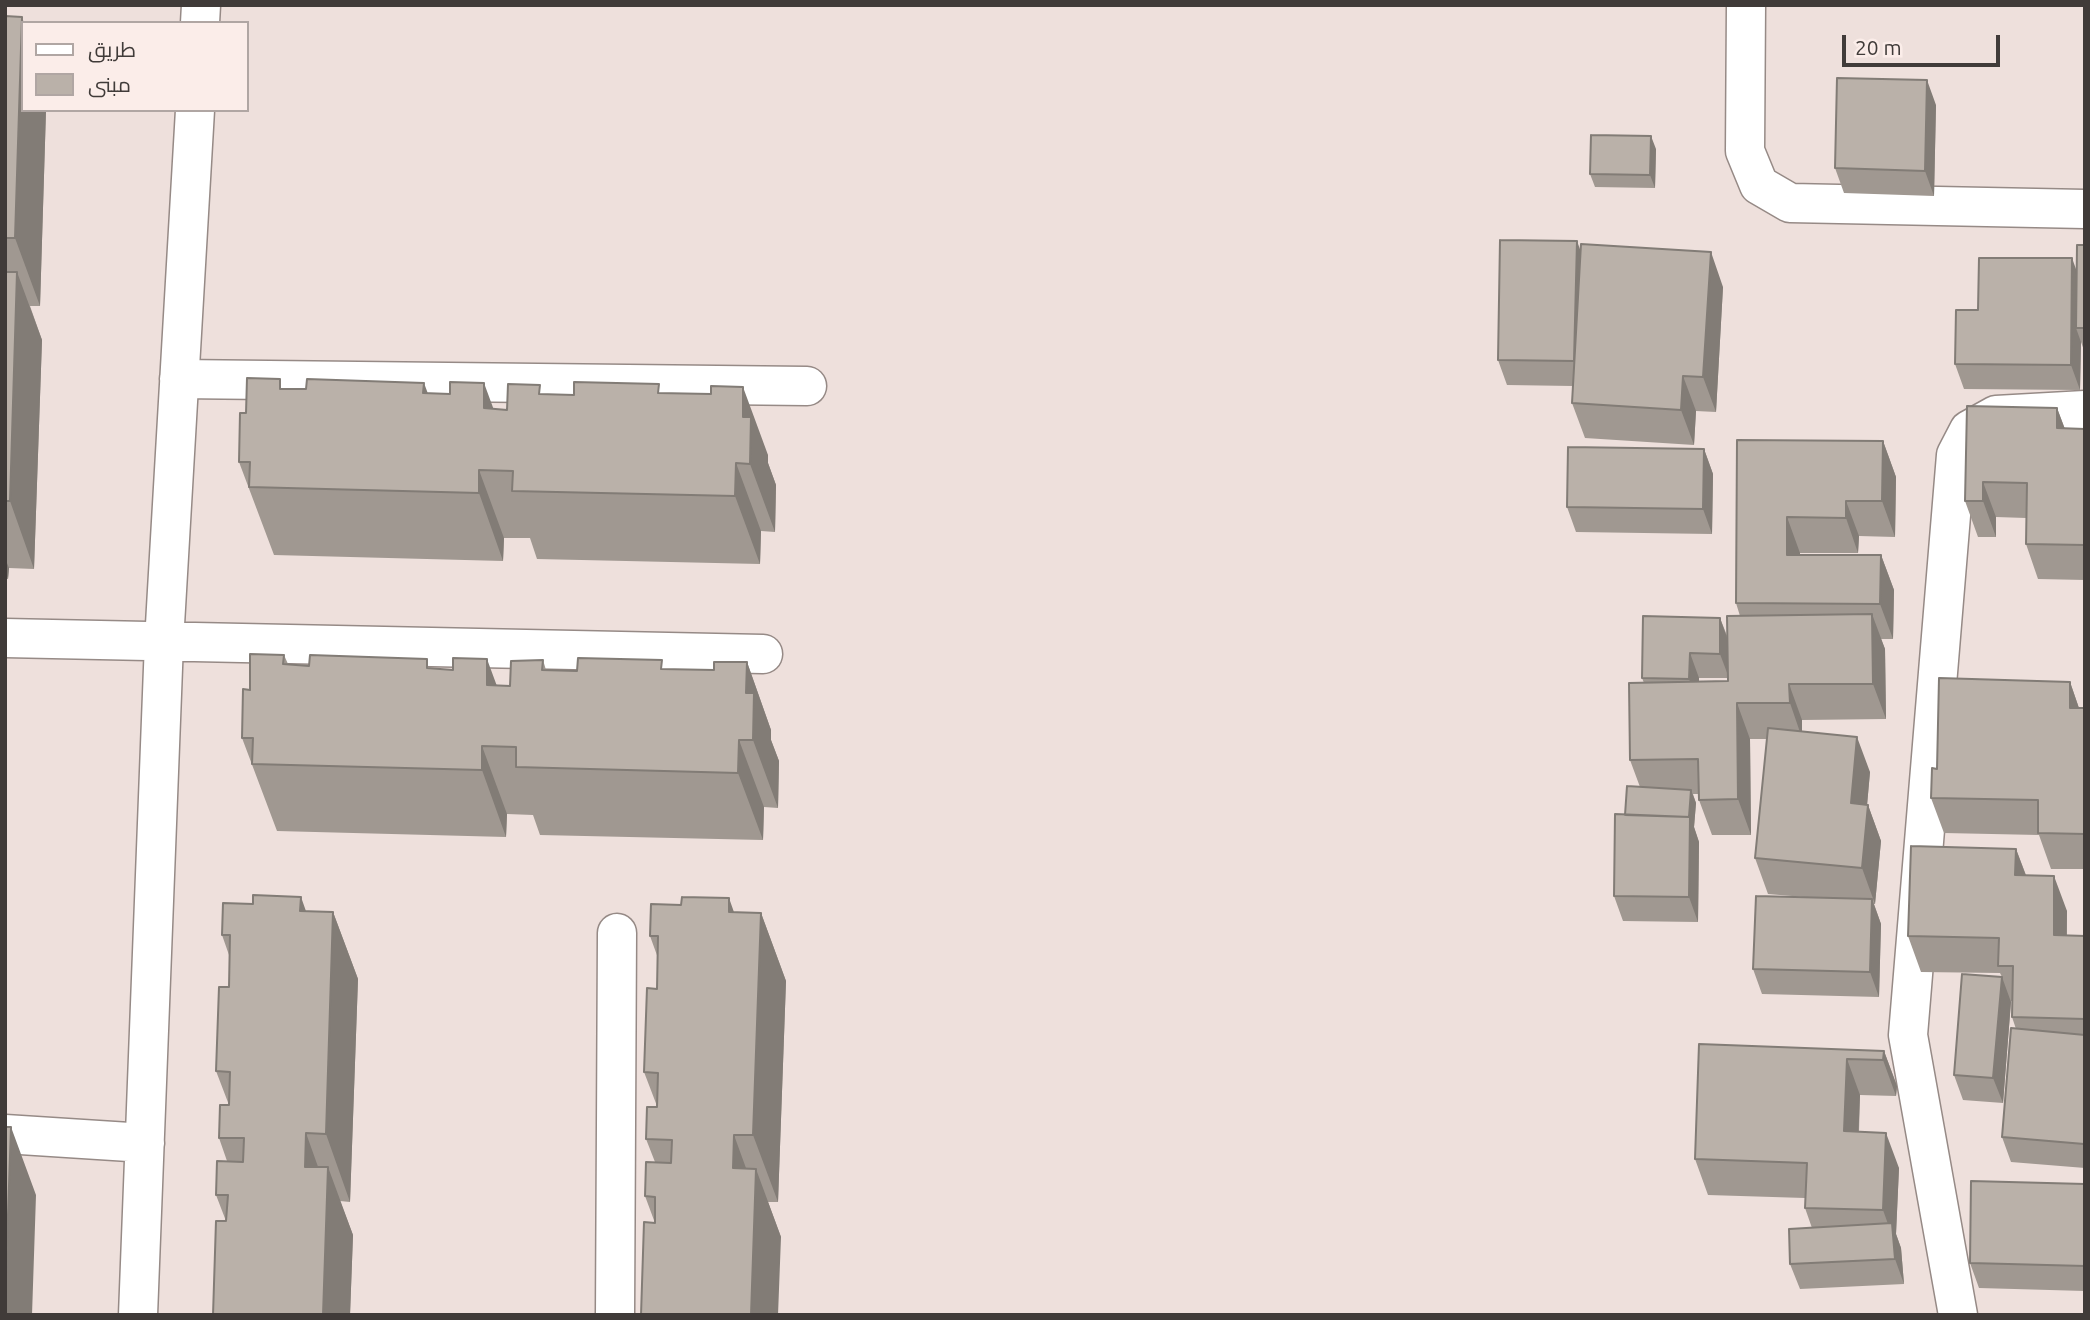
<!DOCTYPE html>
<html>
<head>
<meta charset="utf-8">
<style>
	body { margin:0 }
	#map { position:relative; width:2090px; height:1320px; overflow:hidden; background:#eee0dc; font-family:Ubuntu,Cairo,sans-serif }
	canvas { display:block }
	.frame { position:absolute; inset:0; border:7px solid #403b39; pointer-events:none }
	.legend { position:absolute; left:21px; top:21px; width:228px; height:91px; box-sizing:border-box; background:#fbede9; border:2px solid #b0a6a3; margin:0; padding:9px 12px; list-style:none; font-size:21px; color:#403b39 }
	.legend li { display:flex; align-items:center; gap:14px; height:35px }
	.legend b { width:35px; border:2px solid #b0a6a3 }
	.scale { position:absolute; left:1842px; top:35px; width:158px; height:32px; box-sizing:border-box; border:4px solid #403b39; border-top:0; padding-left:9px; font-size:21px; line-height:24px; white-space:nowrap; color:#403b39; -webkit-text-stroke:5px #fbede9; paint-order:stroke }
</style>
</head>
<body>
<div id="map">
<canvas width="2090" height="1320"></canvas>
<div class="frame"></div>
<ul class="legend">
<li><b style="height:9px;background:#fff"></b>طريق</li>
<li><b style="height:19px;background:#bab1a9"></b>مبنى</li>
</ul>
<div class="scale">20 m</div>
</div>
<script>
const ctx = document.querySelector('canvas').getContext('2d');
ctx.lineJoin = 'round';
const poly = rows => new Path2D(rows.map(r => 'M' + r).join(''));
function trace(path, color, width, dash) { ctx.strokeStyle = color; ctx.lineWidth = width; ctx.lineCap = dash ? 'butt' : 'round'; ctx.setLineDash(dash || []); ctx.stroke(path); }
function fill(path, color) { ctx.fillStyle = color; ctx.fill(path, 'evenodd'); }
const street = poly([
	[1746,5,1745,151,1759,185,1790,203,2085,209],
	[200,23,201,5],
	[179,379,807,386],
	[5,638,763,654],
	[5,1134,145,1143],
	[138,1315,164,642,195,110],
	[615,1315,617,933],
	[1958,1315,1908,1035,1956,455,1969,430,1996,415,2085,410]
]);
const wall = poly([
	[5,16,23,110,46,110,40,306,30,306,42,340,34,569,9,568,8,579,5,579],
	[1936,105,1934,196,1844,193,1835,168],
	[1656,149,1655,188,1595,187,1590,174],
	[2085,245,2085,353,2081,342,2080,390,1964,389,1955,364,2077,271],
	[1581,251,1723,287,1716,412,1696,411,1694,445,1585,438,1572,403,1573,386,1507,385,1498,360],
	[284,389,428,393,494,409,507,410,543,394,574,395,662,393,768,455,768,463,776,485,775,532,761,531,760,564,537,559,530,538,504,538,503,561,274,555,239,462,246,413],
	[2057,408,2065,429,2085,429,2085,580,2038,579,2026,544,2026,518,1996,517,1996,537,1978,537,1965,501],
	[1737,440,1883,441,1896,477,1895,537,1859,536,1858,553,1800,553,1800,555,1881,555,1894,590,1893,639,1881,639,1885,649,1886,719,1802,720,1802,731,1870,772,1867,805,1868,805,1881,841,1875,904,1874,904,1881,924,1879,997,1762,994,1753,969,1804,897,1768,894,1755,858,1767,739,1750,739,1751,835,1712,835,1699,800,1699,794,1693,794,1696,803,1694,827,1699,842,1698,922,1623,921,1614,896,1625,815,1640,787,1630,760,1644,683,1642,678,1720,618,1728,638,1740,616,1736,603],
	[1699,678,1728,678,1728,681,1699,682],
	[1704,449,1713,474,1712,534,1576,532,1567,507],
	[284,655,288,664,431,669,497,685,510,686,543,660,546,670,577,671,665,669,714,670,747,662,771,730,771,740,779,761,778,808,764,807,763,840,540,835,533,815,507,814,506,837,277,831,242,738,250,690],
	[2070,682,2079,708,2085,708,2085,869,2051,869,2039,835,1944,833,1931,798,1937,769],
	[2016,849,2026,875,2067,911,2067,935,2085,936,2085,1168,2011,1162,2002,1137,2016,1029,2012,1017,2012,1001,2011,1001,2003,1103,1963,1100,1954,1075,2002,977,2000,973,1921,972,1908,936],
	[306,911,333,912,358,979,350,1202,340,1201,353,1235,350,1315,213,1315,226,1221,216,1195,227,1161,219,1138,229,1105,216,1071,229,987,229,955,222,935],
	[734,912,761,913,786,981,778,1202,768,1202,781,1237,655,1223,645,1196,655,1162,646,1139,657,1106,644,1072,657,989,658,958,650,936],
	[1699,1044,1884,1051,1897,1086,1896,1096,1860,1095,1859,1132,1899,1168,1896,1234,1901,1248,1904,1284,1800,1289,1790,1264,1812,1228,1805,1208,1805,1198,1708,1195,1695,1159],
	[2085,1184,2085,1291,1979,1288,1970,1263]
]);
const shadedWall = poly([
	[22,17,24,23,23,23,23,110,46,110,40,306,15,238],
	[1927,80,1936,105,1934,196,1925,171],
	[1651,136,1656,149,1655,188,1650,175],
	[1577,241,1586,266,1575,361],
	[1711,252,1723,287,1716,412,1703,377],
	[2072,258,2081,283,2076,328,2081,342,2080,390,2071,365],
	[5,266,16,297,17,272,42,340,34,569,10,501],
	[1683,376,1696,411,1694,445,1681,410],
	[424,383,449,450,423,393],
	[484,383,509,451,484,408],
	[743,387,768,455,768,463,776,485,775,532,750,464,743,417],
	[2057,408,2070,443,2057,428],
	[1883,441,1896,477,1895,537,1882,501],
	[1704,449,1713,474,1712,534,1703,509],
	[736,463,761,531,760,564,735,496],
	[479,470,504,538,503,561,479,493],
	[1983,482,1996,517,1996,537,1983,501],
	[1846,501,1859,536,1858,553,1846,518],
	[1787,517,1800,553,1800,590,1787,555],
	[1881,555,1894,590,1893,639,1880,604],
	[5,558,9,568,8,579,5,570],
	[1872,614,1885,649,1886,719,1873,684],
	[1720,618,1729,643,1729,678,1720,654],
	[1690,653,1699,678,1698,704,1689,679],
	[487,659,512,727,487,685],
	[747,662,771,730,771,740,779,761,778,808,753,740,746,693],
	[2070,682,2082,717,2070,708],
	[1789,684,1802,720,1802,738,1790,703],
	[1737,703,1750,739,1751,835,1738,799],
	[1857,737,1870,772,1864,839,1851,803],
	[739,740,764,807,763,840,738,773],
	[482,746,507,814,506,837,482,770],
	[1691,790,1696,803,1694,827,1699,842,1698,922,1689,897,1689,824],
	[1868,805,1881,841,1875,904,1862,868],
	[2016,849,2029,884,2015,875],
	[2054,876,2067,911,2066,970,2054,935],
	[301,897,325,965,300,911],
	[729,898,753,966,729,912],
	[1872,899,1881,924,1879,997,1870,972],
	[333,912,358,979,350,1202,326,1134],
	[761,913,786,981,778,1202,753,1135],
	[2002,977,2011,1002,2003,1103,1993,1078],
	[1884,1051,1897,1086,1896,1096,1883,1060],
	[1847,1059,1860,1095,1857,1167,1844,1131],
	[11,1127,36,1195,32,1315,5,1315],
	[306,1133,327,1192,328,1167,353,1235,350,1315,323,1315,305,1167],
	[1886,1133,1899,1168,1896,1234,1901,1248,1904,1284,1895,1259,1893,1238,1883,1210],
	[734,1135,755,1193,756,1169,781,1237,778,1315,751,1315,733,1168]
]);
const building = poly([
	[5,16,22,17,15,238,5,238,5,16],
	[1837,78,1927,80,1925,171,1835,168,1837,78],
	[1591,135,1651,136,1650,175,1590,174,1591,135],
	[1500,240,1577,241,1574,361,1498,360,1500,240],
	[1581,244,1711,252,1703,377,1683,376,1681,410,1572,403,1581,244],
	[2077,245,2085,245,2085,328,2076,328,2077,245],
	[1979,258,2072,258,2071,365,1955,364,1956,310,1978,310,1979,258],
	[5,272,17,272,10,501,5,501,5,272],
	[247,378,280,379,280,389,306,389,307,379,424,383,423,393,450,394,450,382,484,383,484,408,507,410,508,384,540,385,539,394,574,395,574,382,659,384,658,393,711,394,711,386,743,387,743,417,751,417,750,464,736,463,735,496,512,491,513,471,479,470,479,493,249,487,250,462,239,462,240,413,246,413,247,378],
	[1967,406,2057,408,2057,428,2085,429,2085,545,2026,544,2027,483,1983,482,1983,501,1965,501,1967,406],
	[1737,440,1883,441,1882,501,1846,501,1846,518,1787,517,1787,555,1881,555,1880,604,1736,603,1737,440],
	[1568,447,1704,449,1703,509,1567,507,1568,447],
	[1872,614,1873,684,1789,684,1790,703,1737,703,1738,799,1699,800,1698,759,1630,760,1629,683,1728,681,1727,616,1872,614],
	[1643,616,1720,618,1720,654,1690,653,1689,679,1642,678,1643,616],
	[250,654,284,655,283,664,309,666,310,655,427,659,427,668,453,670,453,658,487,659,487,685,510,686,511,661,543,660,542,670,577,671,578,658,662,660,661,669,714,670,714,662,747,662,746,693,754,693,753,740,739,740,738,773,516,767,516,747,482,746,482,770,252,764,253,738,242,738,243,689,250,690,250,654],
	[1939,678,2070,682,2070,708,2085,708,2085,834,2038,833,2038,800,1931,798,1932,768,1937,769,1939,678],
	[1768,728,1857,737,1851,803,1868,805,1862,868,1755,858,1768,728],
	[1627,786,1691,790,1689,817,1625,815,1627,786],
	[1615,814,1690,817,1689,897,1614,896,1615,814],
	[1911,846,2016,849,2015,875,2054,876,2054,935,2085,936,2085,1019,2012,1017,2013,966,1998,966,1999,938,1908,936,1911,846],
	[253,895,301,897,300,911,333,912,326,1134,306,1133,305,1167,328,1167,323,1315,213,1315,216,1221,226,1221,228,1195,216,1195,217,1161,243,1162,244,1138,219,1138,220,1105,229,1105,230,1072,216,1071,219,987,229,987,230,935,222,935,223,903,253,904,253,895],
	[1756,896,1872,899,1870,972,1753,969,1756,896],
	[682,897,729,898,729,912,761,913,753,1135,734,1135,733,1168,756,1169,751,1315,641,1315,644,1222,655,1223,655,1197,645,1196,646,1162,671,1163,672,1140,646,1139,647,1107,657,1107,658,1073,644,1072,647,988,657,989,658,936,650,936,651,904,681,905,682,897],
	[1962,974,2002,977,1993,1078,1954,1075,1962,974],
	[2011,1028,2085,1035,2084,1144,2002,1137,2011,1028],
	[1699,1044,1884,1051,1883,1060,1847,1059,1844,1131,1886,1133,1883,1210,1805,1208,1807,1163,1695,1159,1699,1044],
	[5,1127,11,1127,5,1303,5,1127],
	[1971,1181,2085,1184,2085,1266,1970,1263,1971,1181],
	[1892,1223,1895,1259,1790,1264,1789,1229,1892,1223]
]);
trace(street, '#968a86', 41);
trace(street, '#fff', 38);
fill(wall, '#a09891');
fill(shadedWall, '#827c76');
fill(building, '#bab1a9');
trace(building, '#827c76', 2);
</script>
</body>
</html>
